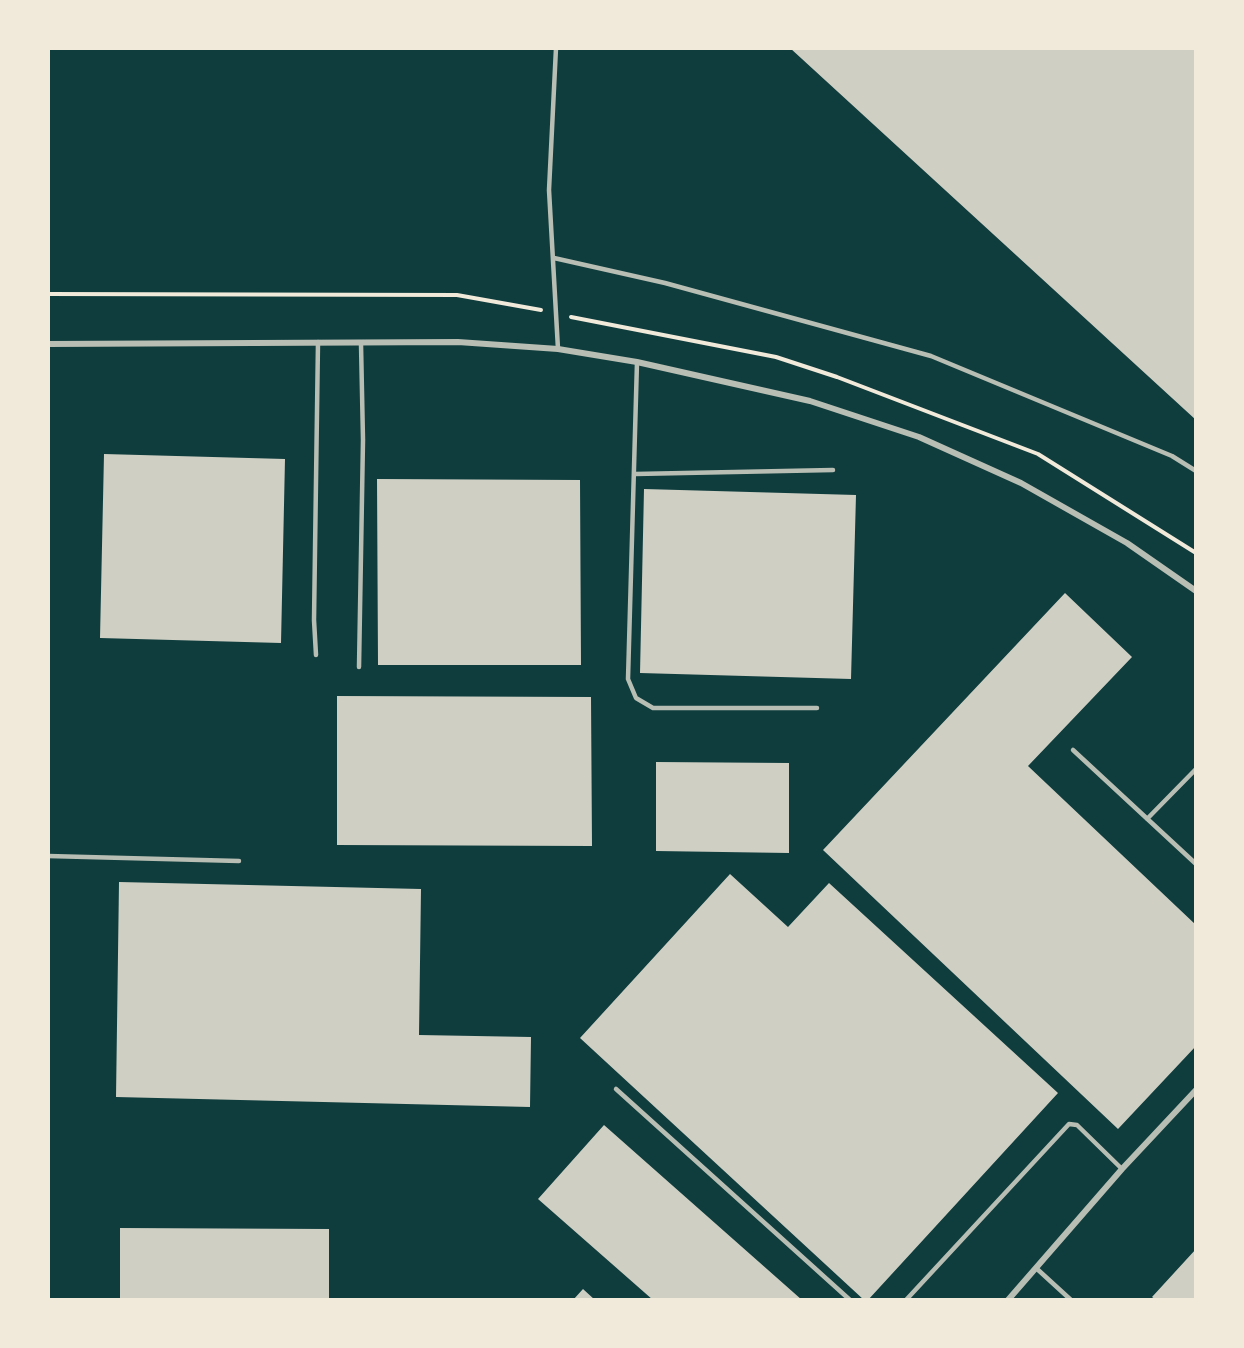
<!DOCTYPE html>
<html>
<head>
<meta charset="utf-8">
<style>
	body { margin:0 }
	#map { position:relative; width:1244px; height:1348px; overflow:hidden; background:#0f3d3e; font-family:Manrope,sans-serif }
	canvas { display:block }
	.frame { position:absolute; inset:0; border:50px solid #f1e9da; pointer-events:none }
</style>
</head>
<body>
<div id="map">
<canvas width="1244" height="1348"></canvas>
<div class="frame"></div>
</div>
<script>
const ctx = document.querySelector('canvas').getContext('2d');
ctx.lineJoin = 'round';
function fill(path, color) { ctx.fillStyle = color; ctx.fill(path, 'evenodd'); }
const poly = rows => new Path2D(rows.map(r => 'M' + r).join(''));
function trace(path, color, width, dash) { ctx.strokeStyle = color; ctx.lineWidth = width; ctx.lineCap = dash ? 'butt' : 'round'; ctx.setLineDash(dash || []); ctx.stroke(path); }
const building = poly([
	[790,48,1196,48,1196,420],
	[104,454,285,459,281,643,100,638],
	[377,479,580,480,581,665,378,665],
	[644,489,856,495,851,679,640,673],
	[1065,593,1132,657,1028,766,1196,925,1196,1046,1118,1129,823,850],
	[337,696,591,697,592,846,337,845],
	[656,762,789,763,789,853,656,851],
	[730,874,788,927,829,883,1058,1093,868,1300,864,1300,580,1038],
	[119,882,421,889,419,1035,531,1037,530,1107,116,1097],
	[604,1125,802,1300,653,1300,538,1199],
	[120,1228,329,1229,329,1300,120,1300],
	[1196,1249,1196,1300,1156,1300,1152,1297],
	[583,1289,595,1300,573,1300]
]);
const path = poly([
	[48,294,457,295,541,310],
	[571,317,776,357,837,377,1038,454,1196,553]
]);
const service = poly([
	[556,48,549,190,558,349],
	[554,258,665,283,931,356,1172,456,1196,471],
	[637,362,628,679,636,698,653,708,817,708],
	[635,474,833,470],
	[316,655,314,620,318,342],
	[359,667,363,440,361,344],
	[1073,750,1196,864],
	[1147,819,1196,769],
	[48,856,239,861],
	[616,1089,850,1300],
	[1036,1268,1071,1300],
	[906,1300,1069,1124,1077,1125,1122,1169]
]);
const minor = poly([
	[48,344,458,342,558,349,637,362,810,401,919,437,1021,483,1127,543,1196,591],
	[1008,1300,1122,1169,1196,1090]
]);
fill(building, '#cfcfc3');
trace(path, '#f1e9da', 4);
trace(service, '#b8beb3', 4.5);
trace(minor, '#b8beb3', 6);
</script>
</body>
</html>
